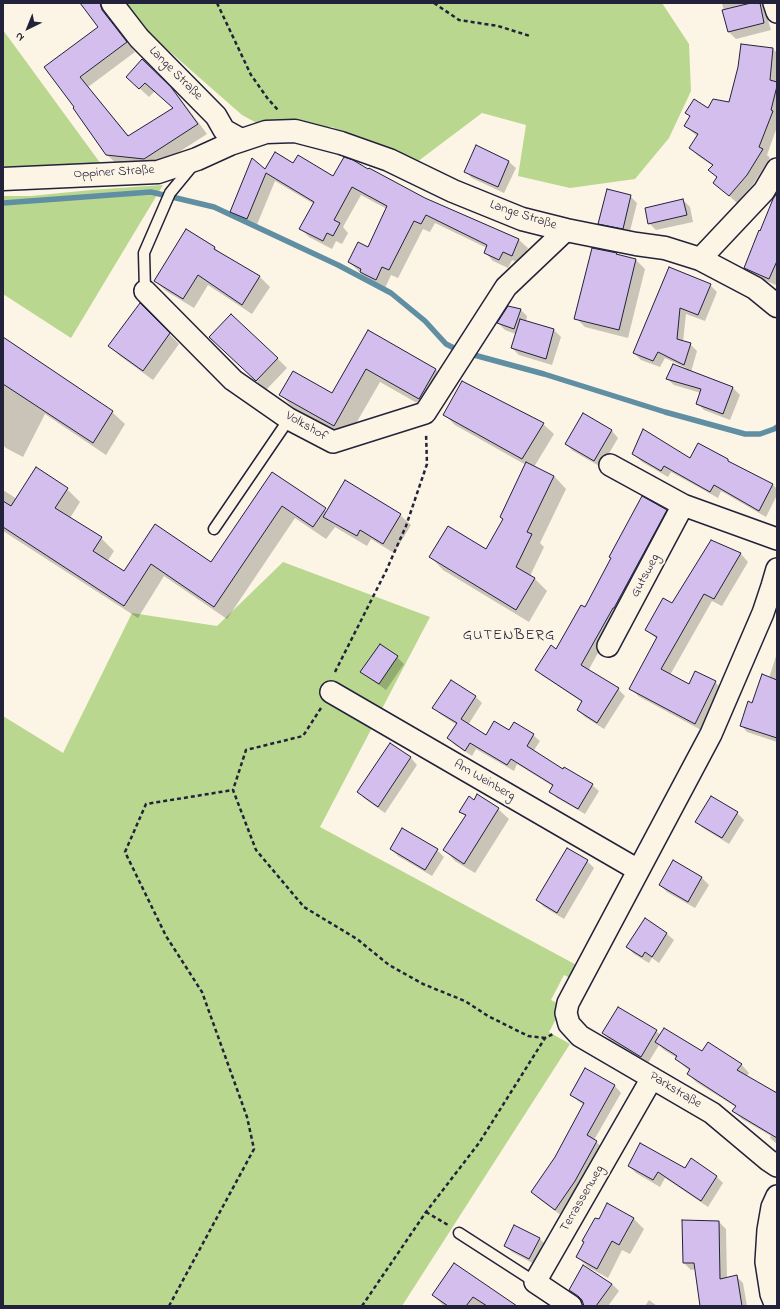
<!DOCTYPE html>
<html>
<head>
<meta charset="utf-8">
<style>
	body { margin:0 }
	#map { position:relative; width:780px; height:1309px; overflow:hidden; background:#fcf5e5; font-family:"Indie Flower",sans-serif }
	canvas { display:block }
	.frame { position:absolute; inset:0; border:4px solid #22223b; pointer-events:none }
	.north { position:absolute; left:8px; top:8px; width:40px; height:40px; -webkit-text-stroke:3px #fcf5e5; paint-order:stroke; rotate:223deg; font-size:11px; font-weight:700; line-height:16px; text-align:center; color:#22223b }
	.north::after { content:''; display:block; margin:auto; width:14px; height:18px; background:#22223b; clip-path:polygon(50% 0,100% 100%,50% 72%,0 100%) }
</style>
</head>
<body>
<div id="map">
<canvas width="780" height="1309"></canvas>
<div class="frame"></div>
<div class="north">N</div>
</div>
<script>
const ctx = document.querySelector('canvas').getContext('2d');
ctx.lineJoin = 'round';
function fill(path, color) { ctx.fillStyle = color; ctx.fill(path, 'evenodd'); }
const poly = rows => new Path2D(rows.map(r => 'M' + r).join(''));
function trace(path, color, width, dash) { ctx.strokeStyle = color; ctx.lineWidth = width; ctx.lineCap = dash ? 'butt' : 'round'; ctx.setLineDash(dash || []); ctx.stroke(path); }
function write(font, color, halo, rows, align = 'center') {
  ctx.font = font + ' "Indie Flower",sans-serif'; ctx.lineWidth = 4; ctx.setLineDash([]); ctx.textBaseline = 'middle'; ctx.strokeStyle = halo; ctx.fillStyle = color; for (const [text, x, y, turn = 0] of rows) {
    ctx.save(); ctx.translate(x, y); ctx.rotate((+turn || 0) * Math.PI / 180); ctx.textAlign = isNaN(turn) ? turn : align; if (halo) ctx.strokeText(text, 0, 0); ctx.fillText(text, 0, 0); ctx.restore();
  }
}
const green = poly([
	[120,3,662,3,689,44,691,91,669,138,635,179,570,188,518,176,526,125,482,113,417,162,332,127,295,126,266,128,242,115,144,29],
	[3,30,101,164,3,167],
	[163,185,71,338,3,294,3,196,31,196,91,190],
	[283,562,430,617,320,827,582,968,576,981,564,975,551,1000,563,1006,549,1032,570,1044,402,1306,3,1306,3,716,63,753,132,613,217,626]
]);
const shadow = poly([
	[87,3,101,3,104,6,109,13,112,21,135,52,88,87,129,136,174,109,155,91,149,97,137,86,142,60,180,98,207,134,154,168,117,164,107,155,76,107,46,67,99,27],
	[722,3,772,3,771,20,768,20,771,30,736,39,729,32],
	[773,49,777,53,777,127,767,155,770,158,754,183,737,203,714,182,718,178,710,170,713,166,697,155,690,148,697,136,685,126,691,117,686,113,708,109,730,103],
	[477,147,509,162,516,168,504,193,472,178,466,172],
	[294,164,333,178,424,199,519,240,528,248,521,264,512,260,508,268,493,261,485,252,487,248,435,223,430,232,423,229,398,278,391,275,385,288,369,281,349,262,368,248,387,209,361,195,343,227,348,233,342,244,336,241,332,249,309,237,301,229,314,204,275,181,256,227,240,220,231,212,265,170],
	[777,194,777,283,776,285,752,275,745,268],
	[630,196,637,203,629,235,606,230,600,223],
	[683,200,690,207,693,222,656,230,649,223],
	[187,230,215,248,222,255,260,277,270,287,252,314,208,285,194,308,166,291,155,281],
	[593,249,616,254,618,256,636,260,645,269,628,338,585,327,576,318],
	[669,268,710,285,717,292,705,321,686,314,683,342,690,344,697,351,691,372,733,388,740,395,730,420,704,410,697,403,701,393,674,385,667,379,686,368,665,358,660,367,641,360,634,353],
	[140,304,179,344,153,380,120,356,110,346],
	[521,310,527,316,526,322,554,330,561,337,552,365,519,355,512,348,516,334,505,330,498,323],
	[369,331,436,370,449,383,433,412,380,382,347,439,294,409,281,395,332,395],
	[3,339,112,412,125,424,106,455,45,414,23,457,6,448,3,445],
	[221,347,277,358,287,368,266,390],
	[462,382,543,424,554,434,534,467,554,476,566,489,540,543,544,547,530,576,535,579,547,591,529,622,443,570,431,557,487,550,504,520,526,465,455,425,445,415],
	[584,414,612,431,618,438,601,467,573,451,566,444],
	[635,455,690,459,728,460,731,464,772,484,777,489,777,495,766,517,721,491,718,498,671,472,668,477,642,462],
	[272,473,327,512,400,515,411,525,394,553,371,539,367,546,335,527,326,539,295,518,227,619,164,576,138,618,3,531,3,490,17,499,67,489,80,502,70,518,101,538,114,551,107,562,124,572,156,526,211,564],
	[666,511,673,517,588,671,618,689,625,696,604,729,585,717,578,710,582,702,543,676,536,669,557,650,585,608],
	[711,541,741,554,748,562,722,606,712,601,670,675,689,685,715,682,723,690,703,731,638,696,631,688,657,639,646,630,672,605],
	[380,645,397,657,404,664,386,690,369,678,362,672],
	[777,653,777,742,747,732,741,725,769,678],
	[451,681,476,697,482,703,468,725,486,736,509,731,533,735,540,741,533,752,563,770,592,785,599,791,585,814,557,798,551,792,554,787,517,764,514,771,476,749,472,756,455,745,448,738,457,725,440,714,434,707],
	[390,744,411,758,417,765,385,813,365,799,358,792],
	[474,801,498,809,509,819,475,873,455,861,445,850,466,817,460,811],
	[737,813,744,820,729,844,703,828,696,822],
	[391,849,437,850,444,857,432,876,398,856],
	[587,861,594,868,564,919,544,907,537,900],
	[673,862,702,878,709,885,695,908,667,892,660,885],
	[645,919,667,934,674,940,659,963,652,958,649,963,634,954,627,947],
	[656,1031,661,1035,702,1053,741,1064,749,1073,746,1077,777,1095,777,1144,770,1138,771,1136,742,1119,733,1111,736,1107,696,1082,688,1074,690,1071,685,1067,676,1059,677,1058,664,1050,659,1045,648,1063,610,1040,603,1033],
	[585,1069,615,1086,621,1093,594,1140,603,1148,562,1216,539,1199,532,1192,556,1157,584,1105,578,1101,571,1094],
	[629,1166,686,1169,716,1176,723,1183,708,1207,665,1178,660,1187,636,1173],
	[608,1205,634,1219,644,1229,630,1254,622,1250,608,1278,588,1267,577,1257],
	[719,1222,726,1229,727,1279,736,1276,743,1283,747,1306,701,1306,696,1269,691,1270,684,1263],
	[539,1238,546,1245,536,1265,512,1252,505,1246],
	[454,1264,515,1306,444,1306,433,1295],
	[584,1267,612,1284,619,1291,608,1306,585,1306,583,1301,571,1290],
	[649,1300,657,1306,645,1306]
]);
const stream = poly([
	[3,203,151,192,214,207,338,265,391,293,425,321,446,344,454,348],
	[474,355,544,374,665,412,745,434,760,434,774,429,777,427]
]);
const building = poly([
	[80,3,100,3,102,10,127,42,80,77,128,136,173,108,145,83,139,89,126,77,142,59,171,87,198,124,144,159,106,155,73,108,74,107,44,67,98,27,80,3],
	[751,3,760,3,764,23,728,32,722,10,751,3],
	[741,44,773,48,770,80,777,82,777,86,771,110,773,111,759,147,763,149,747,175,729,196,713,183,717,177,708,170,713,165,689,148,698,134,684,126,690,116,685,113,694,99,708,108,713,99,729,102,738,67,741,44],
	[476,145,509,161,498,187,464,172,476,145],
	[275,152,293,163,298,155,333,176,344,157,353,160,368,169,369,168,425,198,519,239,512,256,503,252,499,260,484,253,487,245,426,215,421,224,414,221,389,270,382,267,376,280,360,272,361,269,348,262,358,242,368,247,387,206,352,187,334,220,340,223,333,236,327,233,323,241,299,229,314,202,266,173,247,219,230,212,252,158,265,169,275,152],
	[607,189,631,195,623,229,598,224,607,189],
	[777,193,777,261,769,279,744,268,759,230,760,231,773,199,777,193],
	[683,199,687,215,648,224,645,208,683,199],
	[186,229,215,247,214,249,260,276,242,305,198,275,183,299,154,281,186,229],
	[592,248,617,253,616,254,636,259,619,330,574,319,592,248],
	[669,267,711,284,698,315,680,308,677,339,691,343,684,365,658,352,653,361,633,353,669,267],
	[140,303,170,333,143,371,108,346,140,303],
	[508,306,521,309,514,329,497,323,508,306],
	[231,314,278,358,256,381,209,337,231,314],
	[520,319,554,329,546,359,511,348,520,319],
	[368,330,436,369,419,399,366,369,334,426,279,395,293,371,332,393,368,330],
	[3,337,113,411,93,443,3,384,3,337],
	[673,364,733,387,723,414,696,404,701,389,666,379,673,364],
	[462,381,544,423,522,459,443,415,462,381],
	[583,413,612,430,594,461,565,444,583,413],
	[643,429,690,458,698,443,728,459,728,461,773,484,759,511,714,485,710,492,664,466,661,471,632,454,643,429],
	[526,462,554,476,527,532,532,534,516,567,535,578,516,610,429,557,448,526,486,549,503,519,500,517,526,462],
	[36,467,68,488,55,508,102,537,93,551,124,571,155,524,211,562,272,472,326,508,313,527,282,506,214,607,151,564,124,606,3,527,3,501,11,506,36,467],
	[345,480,401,514,383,544,360,530,357,536,323,517,345,480],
	[642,496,667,510,614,608,613,608,581,665,619,688,597,723,577,710,582,701,535,670,551,645,556,649,581,605,585,607,611,558,609,557,642,496],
	[711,540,741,553,714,599,704,594,661,669,689,684,695,671,716,681,695,724,629,689,657,637,645,630,663,598,672,603,711,540],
	[380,644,398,656,379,684,360,672,380,644],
	[762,674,777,680,777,738,740,726,748,701,752,703,762,674],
	[451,680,476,696,461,719,486,735,494,721,509,730,514,722,534,734,527,746,563,769,564,767,593,784,578,809,549,792,553,785,511,759,507,765,470,743,465,751,447,738,457,723,432,708,451,680],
	[390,743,411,757,378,807,357,792,390,743],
	[477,794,499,808,464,864,443,850,466,815,459,812,469,796,474,800,477,794],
	[711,796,738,812,722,838,695,822,711,796],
	[402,828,438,849,425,870,390,849,402,828],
	[567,848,588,860,557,913,536,900,567,848],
	[673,860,702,877,688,902,659,885,673,860],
	[645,918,667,933,652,957,645,952,642,957,626,947,645,918],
	[618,1007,657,1030,641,1057,602,1033,618,1007],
	[664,1028,702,1051,708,1042,742,1064,737,1070,777,1093,777,1138,732,1111,736,1106,687,1074,690,1069,675,1059,677,1056,655,1042,664,1028],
	[585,1068,615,1085,587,1135,597,1141,575,1181,555,1210,531,1192,555,1157,584,1103,570,1095,585,1068],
	[640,1143,685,1168,691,1158,717,1176,701,1201,658,1172,653,1180,628,1166,640,1143],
	[607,1203,634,1218,619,1245,612,1241,597,1269,576,1257,584,1242,582,1241,595,1218,599,1219,607,1203],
	[682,1220,719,1221,720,1279,737,1275,742,1306,700,1306,694,1263,683,1263,682,1220],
	[514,1225,540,1238,529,1259,504,1246,514,1225],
	[454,1263,517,1306,487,1306,473,1297,466,1306,448,1306,432,1295,454,1263],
	[583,1265,612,1284,596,1306,584,1306,582,1300,578,1296,569,1290,583,1265]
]);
const path = poly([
	[217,3,251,75,268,99,278,110],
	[434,3,459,20,498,26,530,36],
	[335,672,386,571,406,526,427,464,426,433],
	[321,708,303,736,246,750,233,790,256,850,304,907,357,939,389,965,423,984,465,1001,488,1016,528,1036,545,1038],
	[426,1212,448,1225],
	[169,1306,254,1149,247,1117,202,992,166,936,125,852,146,804,233,790],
	[362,1306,426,1212,479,1143,545,1038,553,1034]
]);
const lane = poly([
	[145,291,144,253,170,193,193,165],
	[214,529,289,419],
	[459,1233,535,1282]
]);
const street = poly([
	[112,3,139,38,216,116,224,130,242,140],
	[774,3,777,12],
	[700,259,764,191,777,169],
	[145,291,233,380,289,419,333,442,425,413,506,287,566,230],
	[610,465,683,505],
	[777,569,772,586,763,613,711,734,568,1003,566,1013,569,1024,580,1036,712,1113,768,1160,777,1166],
	[608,646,683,505,777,539],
	[331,692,638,870],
	[571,1306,535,1282,652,1078],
	[776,1306,771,1294,766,1262,768,1230,772,1207,777,1196]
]);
const secondary = poly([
	[3,179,158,172,197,159,230,144,266,132,295,131,341,143,389,160,453,191,522,219,566,230,636,244,665,248,700,259,755,288,777,306]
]);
const streetNames = [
	["Lange Straße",175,74,45],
	["Oppiner Straße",114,173,-3],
	["Lange Straße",523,216,18],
	["Volkshof",306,427,30],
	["Gutsweg",646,576,-62],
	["Am Weinberg",484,781,30],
	["Parkstraße",675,1091,31],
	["Terrassenweg",583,1199,-60]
];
const quarterNames = [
	["GUTENBERG",509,637]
];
fill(green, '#b9d78f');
fill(shadow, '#0003');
trace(stream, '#608fa3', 5.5);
fill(building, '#d3beee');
trace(building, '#22223b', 1);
trace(lane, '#22223b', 13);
trace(street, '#22223b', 24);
trace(secondary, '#22223b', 25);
trace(path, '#22223b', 2.5, [4, 3]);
trace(lane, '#fcf5e5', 10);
trace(street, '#fcf5e5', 21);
trace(secondary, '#fcf5e5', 22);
write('13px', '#22223b', '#fcf5e5', streetNames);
ctx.letterSpacing = '1px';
write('15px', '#22223b', '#fcf5e5', quarterNames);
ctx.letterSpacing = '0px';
</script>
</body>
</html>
